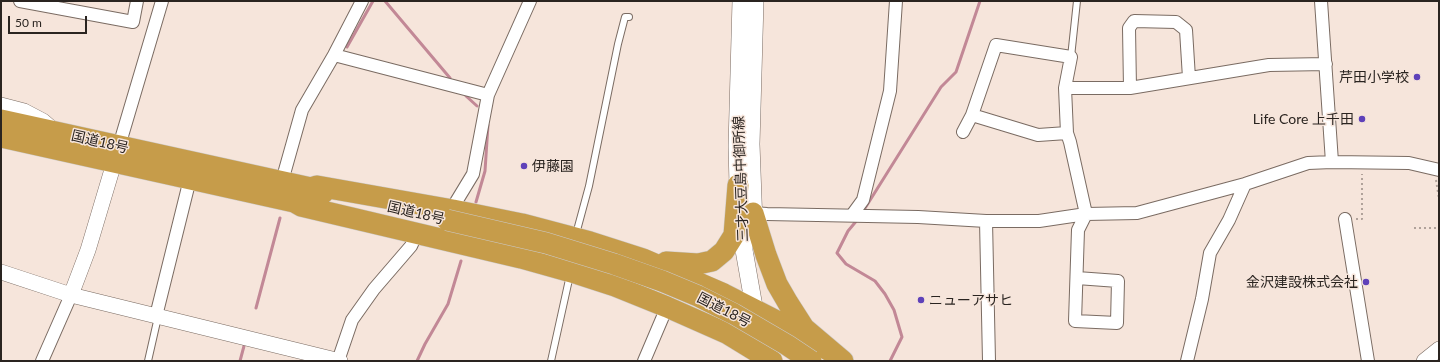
<!DOCTYPE html>
<html>
<head>
<meta charset="utf-8">
<style>
	body { margin:0 }
	#map { position:relative; width:1440px; height:362px; overflow:hidden; background:#f6e5db; font-family:Lato,sans-serif }
	canvas { display:block }
	.frame { position:absolute; inset:0; border:2px solid #2a2420; pointer-events:none }
	.scale { position:absolute; left:8px; top:16px; width:79px; height:18px; box-sizing:border-box; border:2px solid #2a2420; border-top:0; padding-left:5px; font-size:12px; line-height:14px; white-space:nowrap; color:#2a2420; -webkit-text-stroke:3px #f6e5db; paint-order:stroke }
</style>
</head>
<body>
<div id="map">
<canvas width="1440" height="362"></canvas>
<div class="frame"></div>
<div class="scale">50 m</div>
</div>
<script>
const ctx = document.querySelector('canvas').getContext('2d');
ctx.lineJoin = 'round';
const poly = rows => new Path2D(rows.map(r => 'M' + r).join(''));
function trace(path, color, width, dash) { ctx.strokeStyle = color; ctx.lineWidth = width; ctx.lineCap = dash ? 'butt' : 'round'; ctx.setLineDash(dash || []); ctx.stroke(path); }
function write(font, color, halo, rows, align = 'center') {
  ctx.font = font + ' Lato,"Noto Sans JP",sans-serif'; ctx.lineWidth = 3; ctx.setLineDash([]); ctx.textBaseline = 'middle'; ctx.strokeStyle = halo; ctx.fillStyle = color; for (const [text, x, y, turn = 0] of rows) {
    ctx.save(); ctx.translate(x, y); ctx.rotate((+turn || 0) * Math.PI / 180); ctx.textAlign = isNaN(turn) ? turn : align; if (halo) ctx.strokeText(text, 0, 0); ctx.fillText(text, 0, 0); ctx.restore();
  }
}
const stream = poly([
	[385,1,450,78],
	[347,47,373,1],
	[466,96,477,106],
	[476,202,485,171,488,125],
	[862,213,941,87,956,72,980,1],
	[858,219,848,231,837,253,846,264,875,281,885,294,894,310,902,337,890,361],
	[256,308,280,218],
	[240,361,244,346],
	[417,361,425,344,448,304,461,261]
]);
const path = poly([
	[1436,180,1439,199],
	[1356,219,1362,219,1362,174],
	[1414,228,1439,228]
]);
const service = poly([
	[1071,57,1077,1],
	[576,234,589,186,618,44,625,17,629,17],
	[148,361,158,317],
	[551,361,570,275]
]);
const minor = poly([
	[20,1,133,22,137,1],
	[1321,1,1332,162,1409,163,1439,170],
	[334,55,488,95,473,174,456,202,453,210],
	[1130,88,1129,28,1134,21,1176,22,1186,30,1189,78],
	[488,95,530,1],
	[972,115,1038,135,1067,133],
	[963,132,972,115,996,45,1071,57,1065,88],
	[119,146,162,1],
	[282,181,302,110,334,55,362,1],
	[753,213,767,214,918,217,986,221,1039,221,1086,214,1137,213,1245,184,1308,163,1332,162],
	[852,215,863,200,890,91,896,1],
	[1345,219,1368,361],
	[986,221,989,361],
	[1077,278,1118,281,1117,323,1075,321,1078,230,1086,214,1070,142,1067,133,1065,88,1130,88,1269,65,1326,64],
	[156,316,190,179],
	[42,361,71,295],
	[338,361,352,320,374,289,411,246,417,233],
	[644,361,667,307],
	[1187,361,1202,299,1210,253,1229,220,1245,184]
]);
const tertiary = poly([
	[1,105,24,111,43,121,50,127],
	[1,272,71,295,340,361],
	[71,295,88,250,117,153],
	[1424,361,1439,349]
]);
const secondary = poly([
	[741,1,737,146,738,185,744,250,756,318],
	[754,225,751,144,755,1]
]);
const trunk = poly([
	[1,120,311,188,316,191,323,193],
	[1,137,294,202,307,202],
	[311,188,317,186,453,210,522,224,590,242,643,259,724,294,775,320,830,351],
	[294,202,301,206,521,258,578,274,615,286,667,307,728,334,772,361],
	[753,213,766,255,777,284,788,303,804,328,843,361],
	[666,262,698,264,712,261,724,251,734,235,738,185]
]);
const trunkBridge = poly([
	[447,220,546,243,614,264,662,281,698,296,734,314,787,345,811,361]
]);
const markers = [
	[1417,77,4,"#5e41b9"],
	[1362,119,4,"#5e41b9"],
	[524,166,4,"#5e41b9"],
	[1366,282,4,"#5e41b9"],
	[921,300,4,"#5e41b9"]
];
const poiNames = [
	["芹田小学校",1409,77],
	["Life Core 上千田",1354,119],
	["伊藤園",532,166,"left"],
	["金沢建設株式会社",1358,282],
	["ニューアサヒ",929,300,"left"]
];
const streetNames = [
	["国道18号",100,142,13],
	["三才大豆島中御所線",741,179,-92],
	["国道18号",416,213,13],
	["国道18号",724,310,27]
];
trace(stream, '#c28896', 3);
trace(service, '#7a6b62', 8);
trace(minor, '#7a6b62', 14);
trace(tertiary, '#7a6b62', 16);
trace(secondary, '#7a6b62', 18);
trace(trunk, '#cccac9', 22);
trace(path, '#b0a29a', 2, [2, 3]);
trace(service, '#fff', 6);
trace(minor, '#fff', 12);
trace(tertiary, '#fff', 15);
trace(secondary, '#fff', 17);
trace(trunk, '#c69c4a', 21);
trace(trunkBridge, '#cccac9', 22, []);
trace(trunkBridge, '#c69c4a', 21);
for (const [x, y, r, color] of markers) { const dot = new Path2D(); dot.arc(x, y, r, 0, 2 * Math.PI); ctx.fillStyle = color; ctx.fill(dot); trace(dot, '#f6e5db', 1.5); }
write('14px', '#2a2420', '#f6e5db', poiNames, 'right');
write('14px', '#2a2420', '#f6e5db', streetNames);
</script>
</body>
</html>
